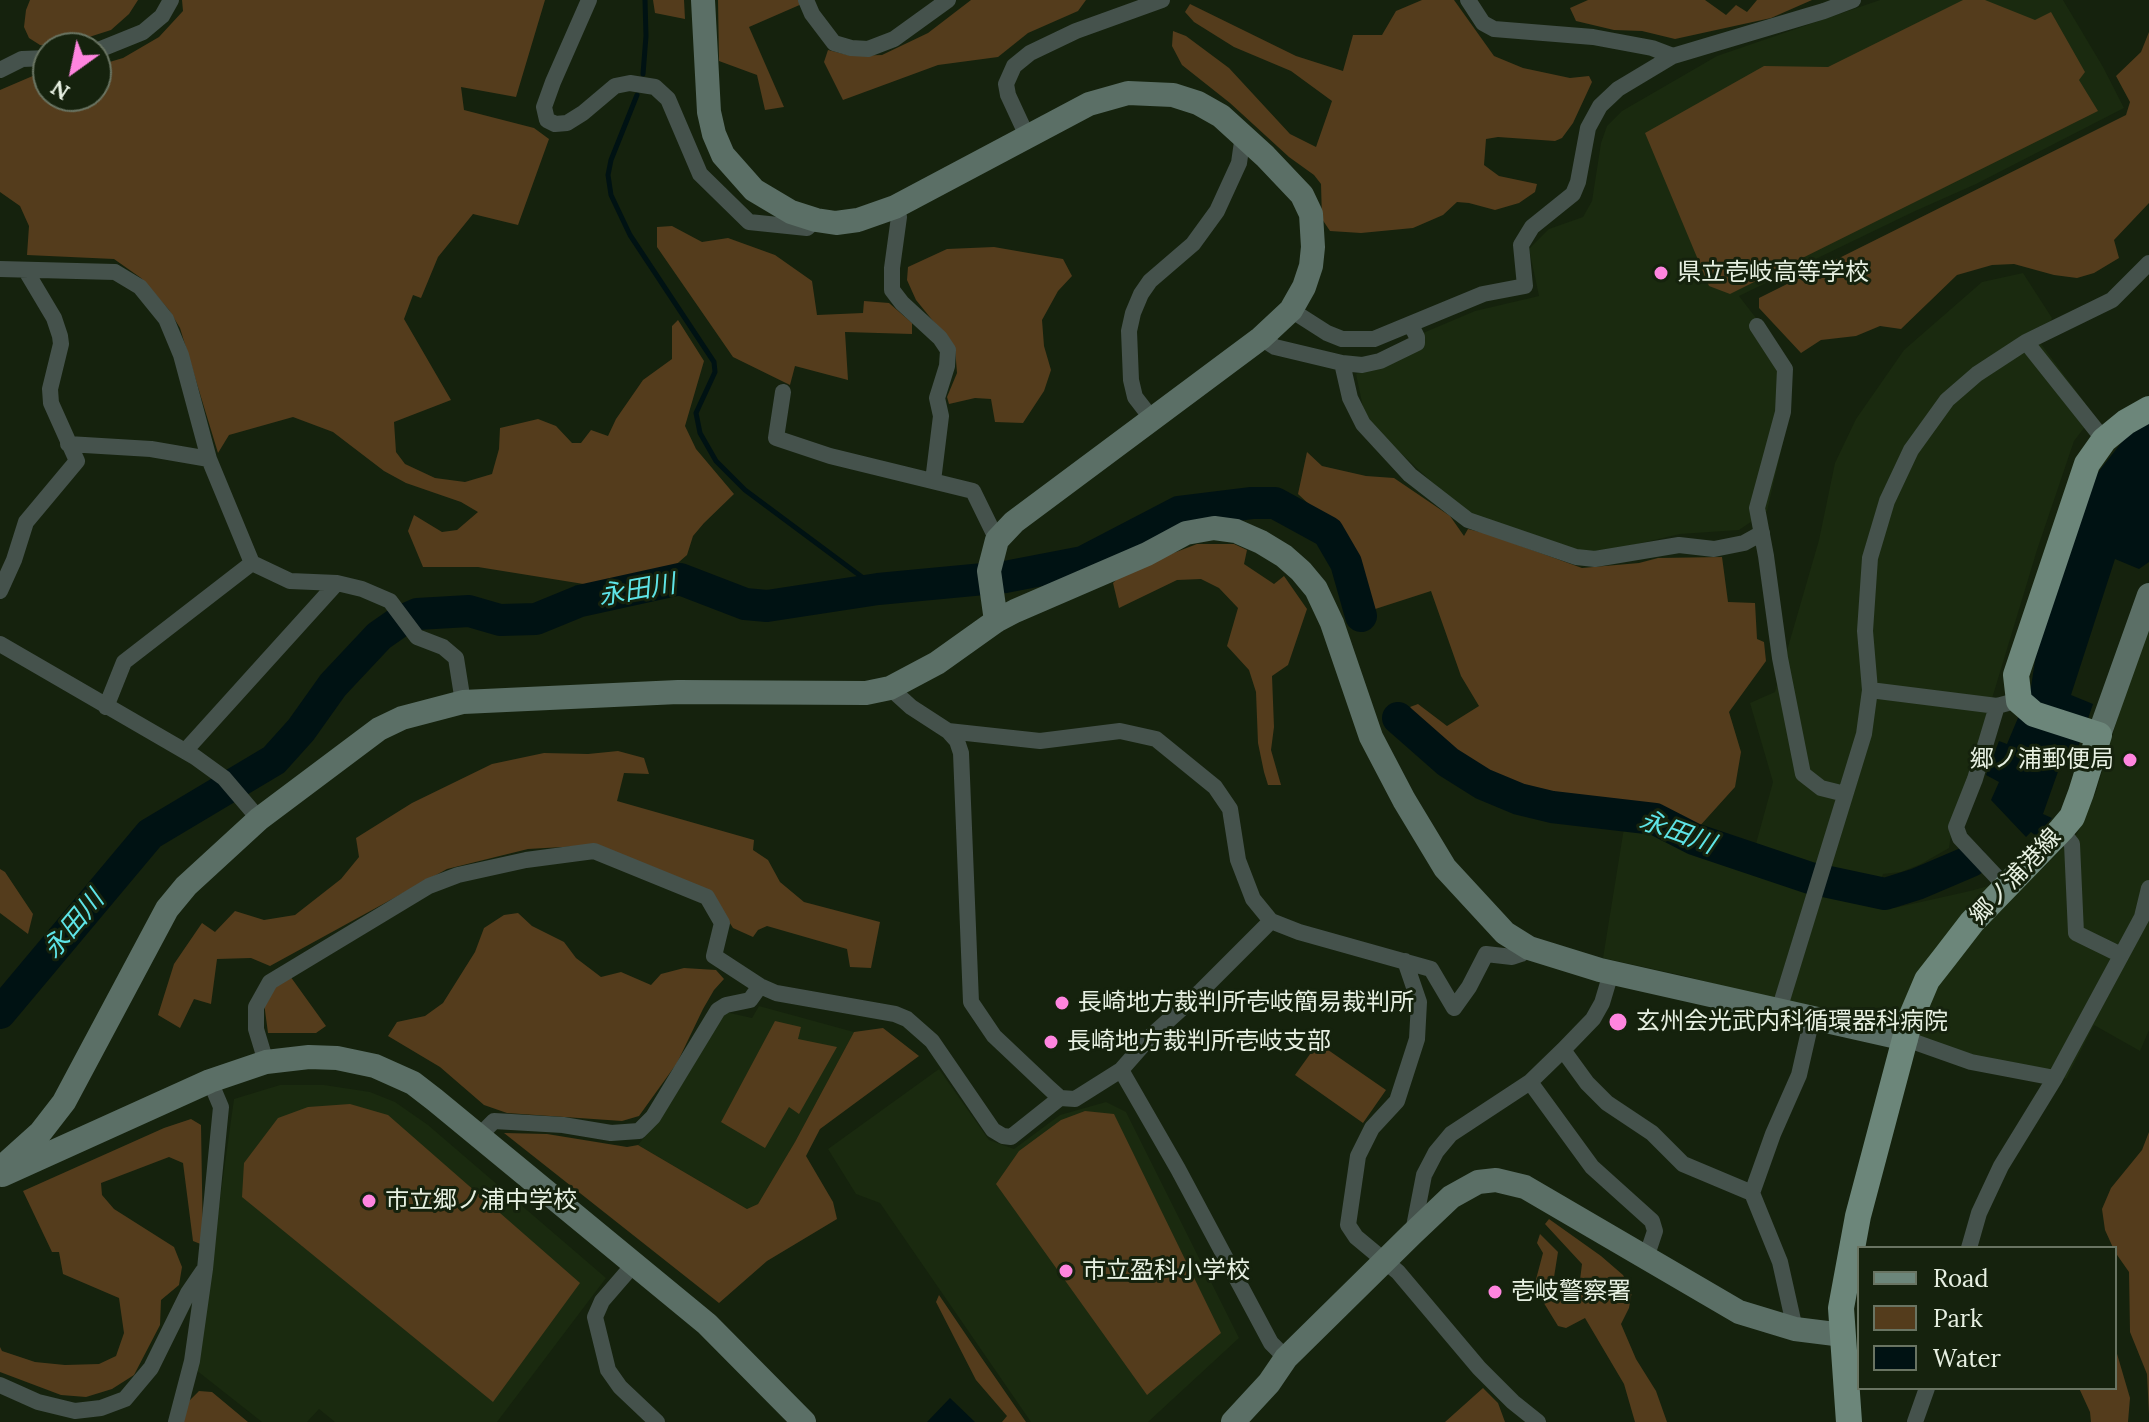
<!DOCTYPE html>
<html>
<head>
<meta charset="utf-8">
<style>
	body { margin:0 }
	#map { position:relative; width:2149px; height:1422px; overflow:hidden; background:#15220d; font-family:Lora,serif }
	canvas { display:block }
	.legend { position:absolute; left:1857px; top:1246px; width:260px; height:144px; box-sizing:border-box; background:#15220d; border:2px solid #697462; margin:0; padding:10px 14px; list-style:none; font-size:24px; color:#e7f0e2 }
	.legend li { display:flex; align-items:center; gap:16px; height:40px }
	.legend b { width:40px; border:2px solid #697462 }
	.north { position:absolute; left:32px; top:32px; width:80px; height:80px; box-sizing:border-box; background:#15220d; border:2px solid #697462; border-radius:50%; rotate:213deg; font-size:22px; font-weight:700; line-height:32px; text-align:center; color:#e7f0e2 }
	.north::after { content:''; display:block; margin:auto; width:28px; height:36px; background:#ff85df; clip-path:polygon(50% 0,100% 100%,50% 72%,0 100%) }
</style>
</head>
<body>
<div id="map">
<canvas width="2149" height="1422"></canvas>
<ul class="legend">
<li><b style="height:10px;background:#6c867a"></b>Road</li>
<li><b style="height:22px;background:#543c1c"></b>Park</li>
<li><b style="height:22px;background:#001213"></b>Water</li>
</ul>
<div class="north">N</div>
</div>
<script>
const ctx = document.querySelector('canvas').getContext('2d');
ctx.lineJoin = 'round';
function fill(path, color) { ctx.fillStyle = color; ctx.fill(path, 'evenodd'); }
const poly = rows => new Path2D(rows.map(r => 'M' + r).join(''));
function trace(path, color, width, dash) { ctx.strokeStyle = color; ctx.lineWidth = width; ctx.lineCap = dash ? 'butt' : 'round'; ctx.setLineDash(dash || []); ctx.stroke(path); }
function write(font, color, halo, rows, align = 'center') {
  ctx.font = font + ' Lora,"Noto Sans JP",serif'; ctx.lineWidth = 6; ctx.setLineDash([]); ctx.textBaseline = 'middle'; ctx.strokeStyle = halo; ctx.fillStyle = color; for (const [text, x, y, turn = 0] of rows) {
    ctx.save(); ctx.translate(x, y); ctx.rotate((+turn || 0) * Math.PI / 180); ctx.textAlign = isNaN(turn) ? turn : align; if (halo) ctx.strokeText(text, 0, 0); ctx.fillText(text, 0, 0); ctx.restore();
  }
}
const built = poly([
	[1880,0,2063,0,2103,67,2124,108,1976,184,1913,212,1739,296,1790,362,1790,412,1767,511,1739,530,1680,534,1590,555,1480,521,1450,499,1377,431,1364,412,1356,374,1420,346,1423,333,1475,311,1539,296,1529,249,1549,229,1583,217,1592,201,1601,143,1607,126,1622,111,1717,56],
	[2023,273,2052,318,2041,344,2094,415,2074,441,2037,550,1951,834,1949,848,1921,864,1901,872,1883,874,1880,883,1830,872,1754,851,1773,782,1750,703,1775,692,1819,540,1835,463,1856,419,1904,350,1982,282],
	[2149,624,2149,1030,2140,1051,2094,1025,2066,1079,2053,1072,2006,1067,1854,1022,1685,976,1603,958,1624,828,1652,828,1708,857,1894,908,1970,891,2039,872,2077,834,2096,792,2137,651],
	[759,1006,854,1032,795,1142,758,1204,747,1209,638,1145,656,1123,721,1011,752,1018],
	[939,1069,989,1140,1014,1149,1060,1115,1106,1102,1126,1112,1239,1338,1148,1422,1031,1422,880,1203,856,1194,828,1149],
	[280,1085,324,1085,370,1092,395,1102,428,1125,606,1278,497,1422,335,1422,319,1409,307,1422,262,1422,196,1370,234,1099]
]);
const green = poly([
	[30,0,138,0,129,14,111,30,61,46,40,45,29,38,24,27,26,10],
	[182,0,545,0,516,97,461,87,464,110,534,128,549,139,518,225,473,214,438,257,421,298,413,295,404,319,451,400,394,422,396,452,405,464,435,478,465,482,492,474,499,449,500,428,538,419,556,426,572,443,581,443,591,430,608,436,616,419,643,380,672,359,672,326,678,320,704,361,685,426,696,449,734,494,704,523,693,536,687,555,664,575,596,586,478,567,423,567,408,531,414,515,442,532,457,530,478,512,461,502,406,483,384,471,333,432,293,417,229,435,218,453,180,328,169,310,141,278,114,259,27,255,29,226,20,206,0,192,0,90,35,75,48,75,48,96,96,96,96,66,123,58,159,37,183,11],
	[653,0,684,0,685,19,655,13],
	[718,0,811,0,749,27,784,107,765,110,757,75,719,61],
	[971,0,1086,0,1078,11,1028,33,998,57,938,65,843,100,824,62,828,50,852,56,882,55,928,33],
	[1422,0,1454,0,1494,56,1523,68,1570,78,1589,76,1592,82,1573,123,1562,138,1555,141,1498,137,1486,139,1484,165,1499,176,1537,184,1535,192,1519,203,1495,210,1469,203,1457,202,1443,215,1413,228,1361,233,1330,231,1322,219,1321,184,1314,175,1289,157,1230,103,1182,65,1172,46,1173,31,1186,36,1229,68,1290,134,1316,147,1332,101,1291,71,1234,47,1194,22,1185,12,1190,4,1296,56,1343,71,1353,35,1382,35,1396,11],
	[1588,0,1705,0,1726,15,1736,5,1747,12,1757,0,1812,0,1771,18,1675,39,1642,31,1614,30,1576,21,1570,8],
	[1963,0,1985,0,2035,20,2051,12,2085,72,2079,80,2098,111,1730,294,1709,286,1645,133,1764,66,1828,67],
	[2149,32,2149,203,2114,240,2119,258,2094,273,2077,278,2054,275,2014,264,1992,265,1957,275,1901,329,1880,326,1856,336,1821,340,1801,353,1759,308,1759,298,2126,115,2130,102,2116,76,2141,52],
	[672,226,702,242,728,238,775,255,812,281,817,315,863,313,864,301,889,303,912,323,912,334,845,332,848,380,795,366,790,385,733,357,657,247,657,227],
	[994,247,1063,259,1072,276,1058,291,1042,320,1044,346,1051,370,1044,391,1023,423,995,422,991,399,975,398,949,404,947,397,957,373,955,348,916,300,907,280,908,267,947,249],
	[1307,452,1322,466,1366,476,1394,478,1450,516,1464,536,1468,529,1488,534,1582,568,1639,563,1658,558,1722,557,1728,602,1755,603,1757,639,1764,642,1766,661,1729,712,1741,752,1735,787,1698,828,1614,805,1555,801,1523,794,1486,779,1434,743,1410,707,1418,704,1447,726,1479,706,1461,676,1431,591,1369,611,1340,533,1298,494],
	[1197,544,1234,544,1247,550,1244,564,1274,584,1284,576,1307,609,1288,665,1272,676,1274,727,1271,750,1281,785,1268,785,1264,772,1258,743,1256,692,1249,670,1227,646,1238,608,1219,588,1201,579,1177,580,1119,608,1113,583,1124,572],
	[618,751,644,758,649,774,624,773,617,801,754,840,753,850,768,860,780,882,804,902,880,922,871,968,850,967,847,949,767,926,758,930,753,937,733,928,710,892,598,845,528,849,447,869,270,966,251,958,217,959,211,1004,194,999,180,1028,158,1015,174,964,202,923,215,932,235,911,264,920,295,915,341,879,359,857,356,838,412,803,492,764,544,753,588,754],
	[0,869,5,872,33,914,28,934,0,913],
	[518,913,532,926,564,942,576,958,601,977,621,972,651,985,661,974,684,968,716,970,724,979,714,990,703,1009,677,1063,639,1116,622,1121,507,1113,484,1105,440,1067,388,1036,397,1022,425,1016,443,1003,475,952,484,928,504,915],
	[290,976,326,1026,316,1033,268,1033,264,1003,270,990],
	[775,1021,801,1027,798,1039,837,1047,799,1114,789,1107,765,1148,721,1122],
	[883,1028,919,1056,820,1129,806,1156,833,1202,837,1219,767,1261,719,1303,504,1133,547,1134,627,1147,638,1145,747,1209,758,1204,795,1142,854,1032],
	[1318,1043,1386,1090,1363,1123,1295,1075],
	[350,1104,388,1115,580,1283,493,1402,242,1197,244,1163,278,1118,308,1107],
	[1085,1111,1114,1114,1221,1333,1147,1395,996,1184,1019,1151,1061,1120],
	[191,1119,201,1125,203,1245,193,1241,183,1163,169,1157,101,1183,102,1195,114,1209,174,1247,182,1267,179,1285,161,1300,160,1325,134,1375,112,1389,86,1397,61,1395,0,1372,0,1347,2,1351,35,1362,65,1365,99,1364,116,1356,124,1333,119,1298,63,1274,59,1252,52,1252,23,1191,164,1128],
	[2149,1132,2149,1414,2147,1374,2130,1332,2129,1272,2115,1252,2105,1230,2102,1209,2111,1188,2142,1150],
	[1549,1219,1601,1256,1623,1275,1632,1291,1629,1308,1621,1324,1636,1359,1656,1391,1667,1422,1635,1422,1624,1384,1585,1318,1566,1328,1558,1326,1534,1287,1543,1253,1537,1243,1540,1234,1558,1252,1551,1296,1577,1304,1582,1264,1545,1224],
	[939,1295,981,1357,1026,1422,1002,1422,1007,1416,976,1380,936,1302],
	[2115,1347,2130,1398,2128,1422,2091,1422,2090,1412,2079,1388,2115,1388],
	[1483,1388,1498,1403,1505,1422,1445,1422],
	[199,1391,212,1392,248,1422,182,1422,188,1402]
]);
const water = poly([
	[2149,422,2149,562,2139,569,2115,559,2071,695,2093,704,2071,768,2060,766,2043,814,2052,818,2036,836,2031,832,2026,837,1991,800,1999,782,1986,775,1999,741,2007,744,2031,687,2036,654,2096,475,2125,438],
	[950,1398,975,1422,927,1422]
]);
const stream = poly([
	[643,74,646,36,645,0],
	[637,95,611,160,608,175,611,195,630,235,714,362,715,372,696,413,700,433,716,461,745,490,878,589]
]);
const river = poly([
	[1398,718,1448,762,1483,784,1519,799,1552,807,1655,819,1694,839,1810,878,1885,894,1917,884,1971,861],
	[0,1013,150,834,274,760,301,730,333,685,379,636,399,622,417,614,469,611,500,620,536,619,580,601,680,579,745,604,767,606,878,589,1005,577,1083,562,1179,512,1252,503,1275,503,1328,532,1346,563,1361,616]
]);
const street = poly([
	[589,0,553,82,544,107,547,120,555,124,567,123,583,113,615,86,630,83,655,87,668,99,700,174,749,222,807,228,816,220],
	[806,0,812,14,834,43,851,48,868,49,894,39,948,0],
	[1468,0,1483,23,1494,29,1593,37,1652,48,1673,56,1824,11,1853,0],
	[96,51,143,32,162,16,171,0],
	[0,70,22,59,48,58],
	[1027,136,1008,95,1006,84,1014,66,1030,53,1076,31,1162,0],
	[895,207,899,217,892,268,892,290,902,303,940,338,948,350,947,366,937,398,941,416,933,481],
	[0,269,115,272,140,287,166,319,181,355,209,459,252,563,290,581,337,583,362,589,390,601,417,637,443,647,456,658,463,702],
	[1291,310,1327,333,1342,339,1374,339,1483,294,1525,286,1521,245,1532,227,1573,194,1578,182,1588,128,1600,106,1618,89,1673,56],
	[1757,326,1785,369,1783,412,1757,508,1766,556,1780,658,1803,774,1821,788,1845,794],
	[1261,338,1275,347,1342,363,1350,398,1363,424,1410,475,1468,520,1576,557,1595,559,1679,545,1714,549,1744,543,1762,533],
	[2026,342,2104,440],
	[1342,363,1362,365,1380,361,1417,343,1417,337,1411,325],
	[783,392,776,438,830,456,973,491,997,540],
	[1152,419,1135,397,1131,380,1129,331,1133,313,1141,294,1150,281,1193,244,1217,211,1239,163,1243,135],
	[68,444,151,449,209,459],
	[0,591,14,560,26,522,77,461,51,403,50,389,61,344,60,336,54,318,26,271],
	[0,644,195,757,224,778,259,819],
	[890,688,911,707,948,731,957,741,961,753,971,1002,994,1036,1048,1087,1060,1098,1075,1099,1121,1070,1151,1036,1201,991,1271,921,1253,899,1238,860,1230,809,1215,787,1156,739,1120,731,1040,741,948,731],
	[1870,690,1997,706,2008,703],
	[1997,706,1975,779,1956,827,1960,838,2007,888],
	[106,707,124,662,252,563],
	[185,751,337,583],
	[2061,830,2072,844,2076,933,2121,955],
	[1271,921,1299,932,1431,969,1454,1008,1469,987,1486,954,1512,957,1521,954,1529,948],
	[1405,961,1419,1002,1417,1039,1397,1101,1372,1128,1358,1156,1348,1225,1356,1237,1398,1272,1479,1368,1513,1402,1538,1422],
	[1779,1010,1864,734,1870,690,1865,631,1870,558,1887,501,1911,450,1947,400,1977,374,2026,342,2112,300,2149,263],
	[1906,1039,1971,1062,2055,1078],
	[1563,1050,1587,1083,1607,1103,1652,1133,1683,1164,1752,1193],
	[266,1062,256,1029,256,1007,270,982,429,886,458,875,526,860,594,851,707,897,722,923,714,956,760,986,776,993,895,1014,907,1019,932,1041,993,1130,1003,1136,1011,1137,1060,1098],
	[1121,1070,1178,1169,1271,1343,1286,1358],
	[1530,1082,1592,1167,1652,1221,1655,1231,1646,1258],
	[479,1136,494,1121,563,1125,611,1133,639,1131,653,1117,718,1010,726,1005,750,1000,760,986],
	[1413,1232,1424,1175,1436,1152,1451,1134,1530,1082,1563,1050,1593,1019,1602,1003,1611,973],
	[1969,1248,1979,1213,2001,1166,2055,1078,2142,917,2149,888],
	[634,1264,602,1301,595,1317,608,1370,620,1387,657,1422],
	[1795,1329,1780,1262,1752,1193,1773,1134,1799,1075,1812,1018],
	[0,1385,38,1402,75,1411,101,1408,125,1399,151,1368,188,1293,203,1271],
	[176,1422,192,1361,205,1269,221,1107,210,1081],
	[1915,1422,1927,1388]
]);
const secondary = poly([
	[703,0,709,112,714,134,723,155,754,190,791,212,816,220,836,223,858,220,895,207,1089,104,1128,93,1173,95,1198,103,1221,116,1265,156,1302,195,1311,214,1313,247,1311,266,1304,287,1291,310,1261,338,1014,522,997,540,989,571,996,621],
	[2099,735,2149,595],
	[0,1169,40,1133,64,1102,167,909,186,886,259,819,379,729,402,718,463,702,678,692,866,693,890,688,937,663,996,621,1015,611,1147,554,1186,533,1214,528,1236,531,1261,542,1284,556,1301,571,1316,589,1332,623,1371,737,1404,800,1445,868,1505,933,1529,948,1600,970,1906,1039],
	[2,1175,210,1081,266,1062,309,1057,337,1058,375,1066,413,1083,435,1100,707,1324,804,1422],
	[1233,1422,1269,1383,1286,1358,1412,1234,1451,1197,1478,1182,1496,1180,1525,1187,1739,1312,1795,1329,1843,1335]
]);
const primary = poly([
	[1849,1422,1841,1308,1858,1216,1910,1020,1927,980,1945,957,1972,922,2061,830,2072,817,2081,793,2099,735,2034,714,2019,701,2016,675,2087,464,2104,440,2126,422,2149,409]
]);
const markers = [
	[1661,273,8,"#ff85df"],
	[2130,760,8,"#ff85df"],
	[1062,1003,8,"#ff85df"],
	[1618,1022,10,"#ff85df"],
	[1051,1042,8,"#ff85df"],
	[369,1201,8,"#ff85df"],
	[1066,1271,8,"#ff85df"],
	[1495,1292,8,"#ff85df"]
];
const poiNames = [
	["県立壱岐高等学校",1677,273],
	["郷ノ浦郵便局",2114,760,"right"],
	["長崎地方裁判所壱岐簡易裁判所",1078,1003],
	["玄州会光武内科循環器科病院",1636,1022],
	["長崎地方裁判所壱岐支部",1067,1042],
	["市立郷ノ浦中学校",385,1201],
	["市立盈科小学校",1082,1271],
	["壱岐警察署",1511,1292]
];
const streetNames = [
	["郷ノ浦港線",2016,877,-47]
];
const waterNames = [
	["永田川",637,591,-10],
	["永田川",1677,833,20],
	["永田川",74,925,-50]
];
fill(built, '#1a2a0f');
fill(green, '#543c1c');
fill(water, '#001213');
trace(stream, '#001213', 5);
trace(river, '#001213', 32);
trace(street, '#45524c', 16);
trace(secondary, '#5b6f66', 24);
trace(primary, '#6c867a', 26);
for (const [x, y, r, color] of markers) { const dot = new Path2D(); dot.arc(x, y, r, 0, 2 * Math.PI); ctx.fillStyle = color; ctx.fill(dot); trace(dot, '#15220d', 3); }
write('24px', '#e7f0e2', '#15220d', poiNames, 'left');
write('24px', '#e7f0e2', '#15220d', streetNames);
write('italic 26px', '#5ee4e7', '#15220d', waterNames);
</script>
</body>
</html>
